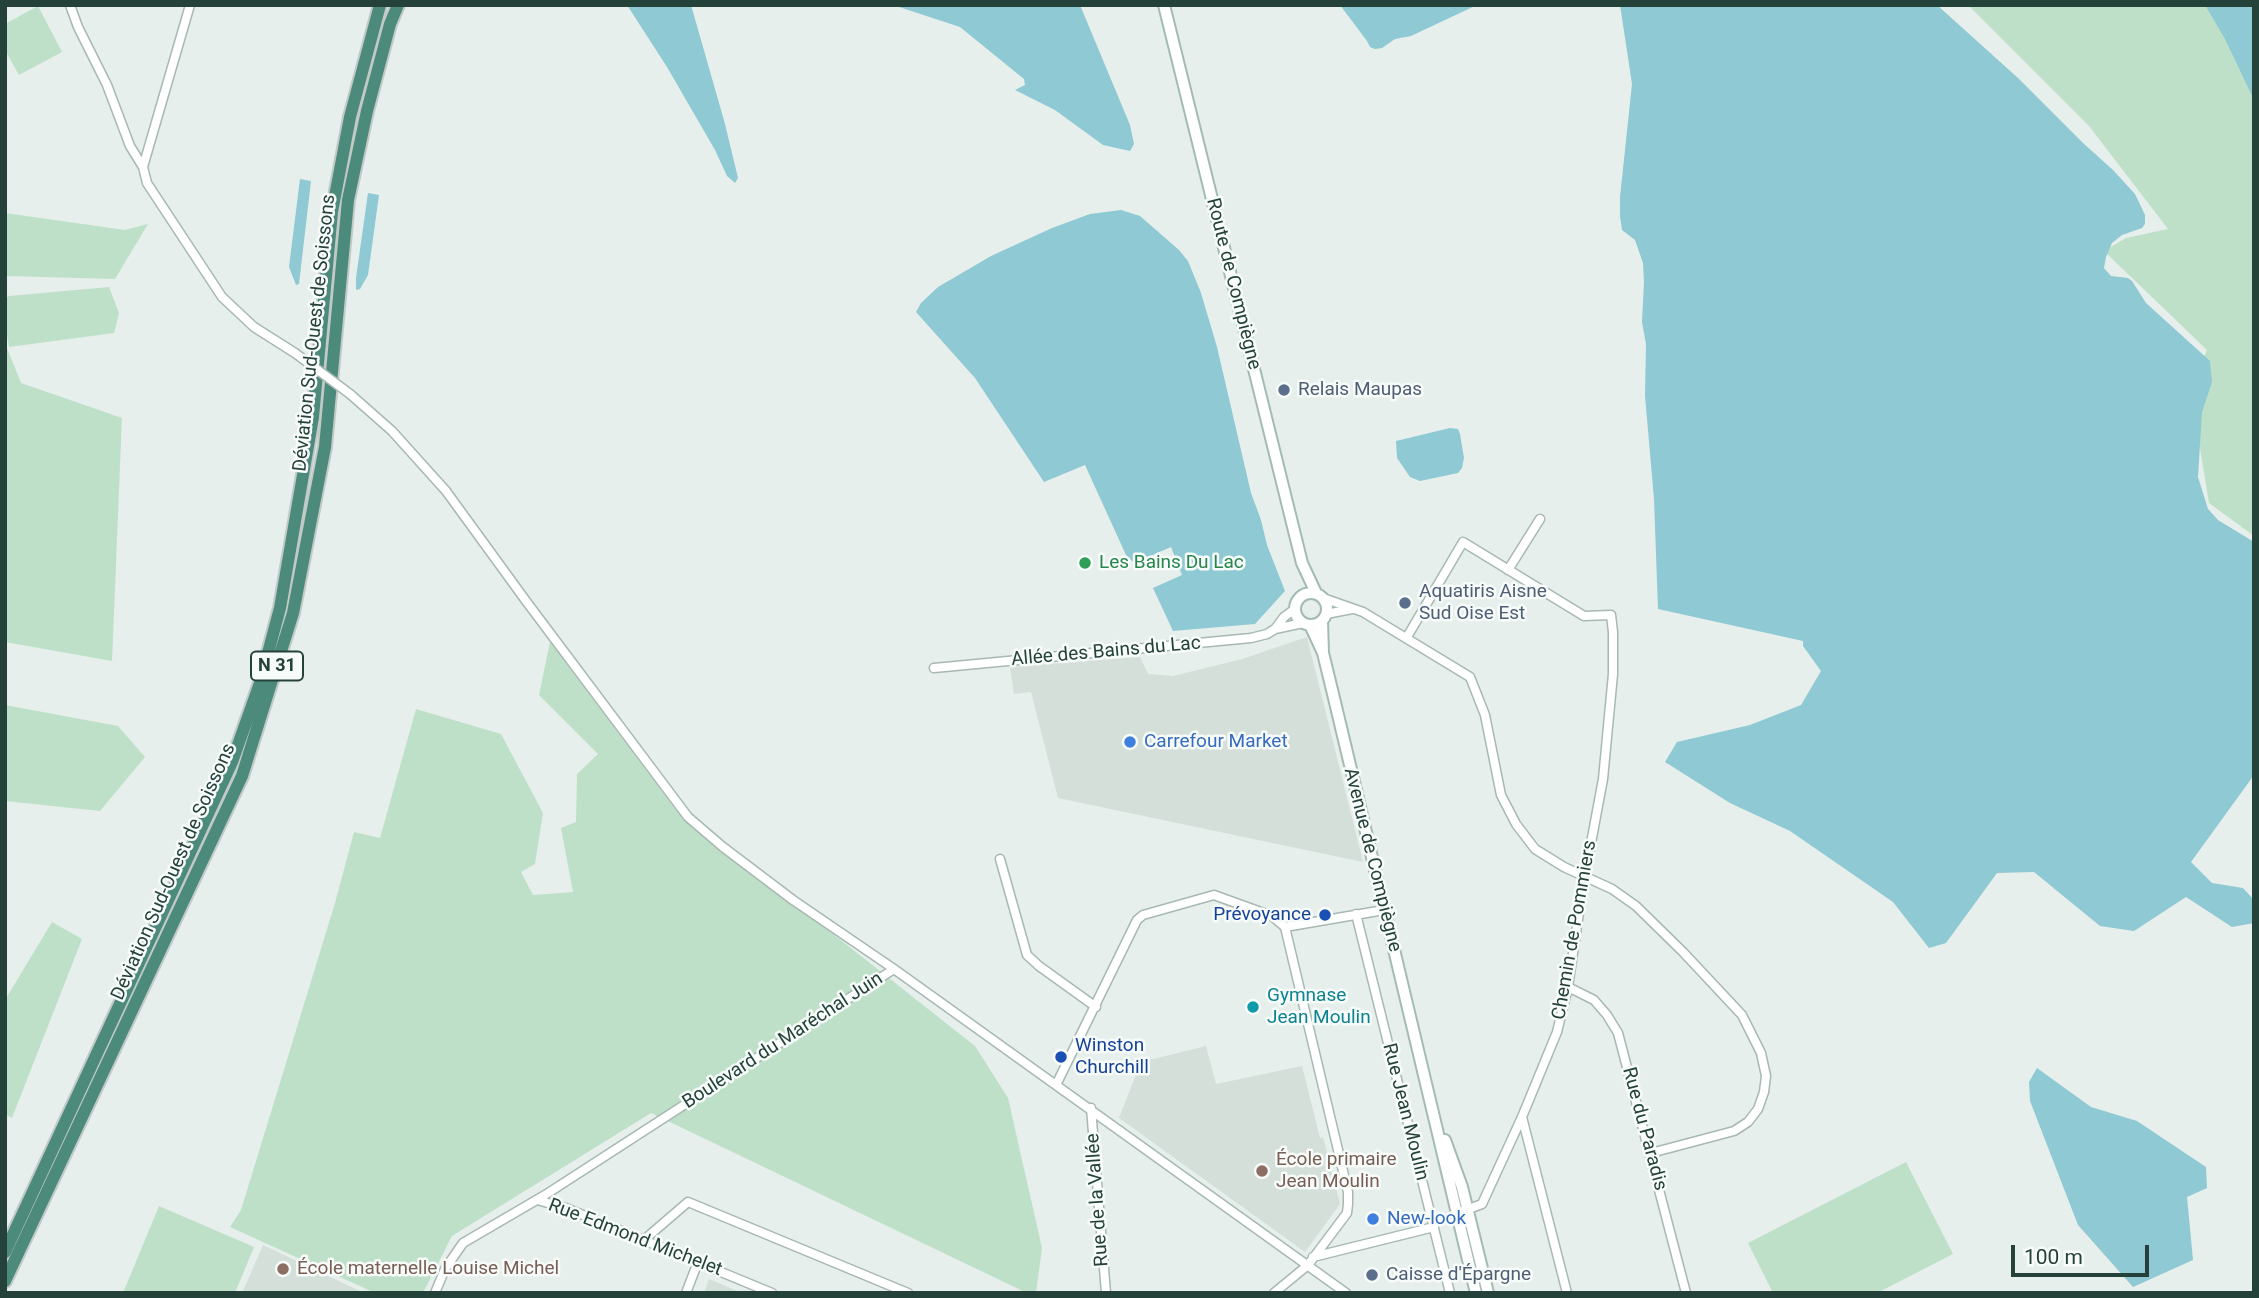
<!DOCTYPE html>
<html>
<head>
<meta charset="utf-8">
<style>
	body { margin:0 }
	#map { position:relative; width:2259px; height:1298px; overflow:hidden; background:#e6efeb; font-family:Roboto,sans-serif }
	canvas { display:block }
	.frame { position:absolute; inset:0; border:7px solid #24423a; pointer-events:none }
	.scale { position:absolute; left:2011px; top:1245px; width:138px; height:32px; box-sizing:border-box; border:4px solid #24423a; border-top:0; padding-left:9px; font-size:21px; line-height:24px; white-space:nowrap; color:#24423a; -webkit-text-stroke:5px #f7fbf9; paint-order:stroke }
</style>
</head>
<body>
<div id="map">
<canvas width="2259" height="1298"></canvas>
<div class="frame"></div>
<div class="scale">100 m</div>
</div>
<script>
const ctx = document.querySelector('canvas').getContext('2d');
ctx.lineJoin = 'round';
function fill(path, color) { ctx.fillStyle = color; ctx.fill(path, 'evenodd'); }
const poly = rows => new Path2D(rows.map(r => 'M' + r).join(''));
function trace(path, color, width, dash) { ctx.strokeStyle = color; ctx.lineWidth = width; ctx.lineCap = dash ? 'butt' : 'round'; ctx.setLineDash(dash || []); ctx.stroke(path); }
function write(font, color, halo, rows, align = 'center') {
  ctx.font = font + ' Roboto,sans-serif'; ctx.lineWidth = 5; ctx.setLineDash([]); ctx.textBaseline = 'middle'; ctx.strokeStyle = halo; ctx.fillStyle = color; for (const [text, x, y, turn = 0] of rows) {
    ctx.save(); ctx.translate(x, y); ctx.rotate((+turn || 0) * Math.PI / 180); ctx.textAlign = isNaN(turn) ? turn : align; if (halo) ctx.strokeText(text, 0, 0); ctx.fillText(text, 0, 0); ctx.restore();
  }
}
const built = poly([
	[1307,637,1363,862,1058,798,1031,692,1014,694,1010,667,1140,657,1148,674,1173,676,1242,659],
	[1206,1046,1216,1084,1302,1066,1320,1138,1323,1137,1340,1204,1305,1252,1119,1118,1141,1062],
	[263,1245,364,1293,242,1293],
	[709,1279,742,1293,704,1293]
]);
const green = poly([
	[1968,5,2254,5,2254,536,2209,503,2190,388,2207,350,2104,251,2126,238,2168,229,2089,126],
	[38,6,62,52,19,75,5,50,5,24],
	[5,213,125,230,148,224,115,279,5,276],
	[109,287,119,313,114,333,9,347,5,323,5,299,9,296],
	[5,343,21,383,122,418,112,661,5,642],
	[550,642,676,810,975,1046,1008,1098,1042,1248,1036,1293,1027,1293,651,1113,452,1236,423,1293,375,1293,230,1227,241,1210,335,903,354,832,380,838,416,709,501,734,543,813,535,864,521,872,533,895,573,892,561,828,576,822,577,774,598,754,539,695],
	[5,705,118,726,145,757,100,811,5,801],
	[52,922,82,939,12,1118,5,1114,5,1000],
	[1906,1162,1953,1254,1877,1293,1773,1293,1748,1243],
	[159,1206,254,1247,235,1293,123,1293]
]);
const water = poly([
	[627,5,691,5,725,124,738,178,735,183,727,176,715,150,667,67],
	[893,5,1080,5,1130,125,1134,144,1130,151,1103,145,1055,110,1015,90,1025,85,1024,79,960,27],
	[1340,5,1477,5,1411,36,1395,39,1382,48,1375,49,1370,47,1367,41],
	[1620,5,1937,5,2018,78,2083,143,2113,170,2135,194,2145,215,2145,224,2142,228,2122,235,2112,243,2106,257,2104,268,2111,276,2128,278,2132,281,2146,303,2210,361,2212,382,2202,412,2198,477,2208,509,2218,520,2254,542,2254,775,2191,862,2212,883,2243,888,2254,900,2254,923,2232,927,2186,897,2134,931,2100,926,2034,872,1997,873,1946,943,1929,948,1893,902,1790,831,1730,803,1665,762,1677,742,1750,725,1801,705,1821,671,1803,646,1803,641,1658,609,1654,499,1645,396,1646,344,1642,322,1644,282,1643,263,1635,240,1622,230,1620,216,1620,197,1632,84],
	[2205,5,2254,5,2254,100,2225,39],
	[300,179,311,181,299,284,296,285,289,267],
	[368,193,379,195,368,275,360,289,356,290,356,278],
	[1121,210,1140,216,1179,250,1188,261,1201,293,1217,347,1251,493,1261,520,1267,545,1285,591,1255,624,1173,631,1153,588,1182,575,1171,547,1134,563,1126,555,1085,465,1044,482,975,378,916,312,921,303,938,287,991,256,1052,228,1090,214],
	[1450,428,1458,429,1460,434,1464,458,1462,468,1458,473,1420,481,1410,477,1397,458,1396,441],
	[2037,1068,2091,1107,2137,1121,2206,1167,2207,1188,2187,1197,2193,1260,2133,1287,2078,1225,2030,1101,2029,1082]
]);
const minor = poly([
	[70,5,78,27,107,85,130,146,143,167],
	[190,5,143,167,147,183,222,297,254,327,295,353],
	[350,394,392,431,446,491,526,601,688,817,723,847,793,900,894,969],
	[1508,570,1540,519],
	[1323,598,1363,612,1470,677,1485,715,1501,795,1516,824,1535,849,1564,867,1612,889,1636,906,1683,952,1742,1015,1761,1053,1766,1076,1764,1092,1758,1109,1748,1122,1734,1131,1651,1153],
	[1326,614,1352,609],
	[1275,629,1284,617,1295,609],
	[1407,637,1463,542,1584,616,1611,615,1613,632,1613,674,1603,779,1583,886,1568,987,1557,1032,1522,1117,1482,1204,1463,1211],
	[934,668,1251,638,1267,634,1275,629,1303,623],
	[1000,859,1027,955,1039,966,1096,1007],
	[1356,914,1450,1293],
	[1568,987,1594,1000,1607,1015,1618,1033,1686,1293],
	[1057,1083,1137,920,1143,915,1214,895,1272,916,1285,927,1384,910],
	[1091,1108,1106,1293],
	[1522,1117,1567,1293],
	[537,1200,566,1208,772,1293],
	[645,1239,688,1202,908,1293],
	[1313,1257,1434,1227],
	[435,1293,445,1269,463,1243,545,1195,894,969,1346,1293],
	[686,1293,698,1262],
	[1274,1293,1308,1265,1347,1213,1348,1204,1348,1192,1285,927]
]);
const secondary = poly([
	[1164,5,1302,563,1316,593],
	'1295 609a16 16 0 1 1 32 0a16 16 0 1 1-32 0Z',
	[1322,621,1323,653],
	[1310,625,1323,653,1334,698,1476,1293],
	[1445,1140,1462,1187,1488,1293]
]);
const trunk = poly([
	[5,1252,232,762,260,683,280,608,313,417,332,212,350,117,380,5],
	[5,1281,242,776,293,613,325,447,348,200,367,111,390,24,398,5]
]);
const minorBridge = poly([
	[295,353,350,394]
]);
const markers = [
	[1284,390,7,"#5c6f8a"],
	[1085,563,7,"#2e9e5b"],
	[1405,603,7,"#5c6f8a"],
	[1130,742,7,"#3f7fe0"],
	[1325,915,7,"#1a4fb4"],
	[1253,1007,7,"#0f9aa8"],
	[1061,1057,7,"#1a4fb4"],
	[1262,1171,7,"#8d6e63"],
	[1373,1219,7,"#3f7fe0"],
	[283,1269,7,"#8d6e63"],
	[1372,1275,7,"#5c6f8a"]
];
const shields = [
	[277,666,52]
];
const shieldNames = [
	["N 31",277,666]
];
const streetNames = [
	["Route de Compiègne",1233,284,76],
	["Déviation Sud-Ouest de Soissons",315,333,-84],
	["Allée des Bains du Lac",1106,652,-5],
	["Avenue de Compiègne",1372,860,76],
	["Déviation Sud-Ouest de Soissons",174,872,-66],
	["Chemin de Pommiers",1575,930,-80],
	["Boulevard du Maréchal Juin",783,1041,-33],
	["Rue Jean Moulin",1405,1112,76],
	["Rue du Paradis",1644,1129,75],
	["Rue de la Vallée",1098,1200,-94],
	["Rue Edmond Michelet",635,1238,21]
];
const serviceNames = [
	["Relais Maupas",1298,390],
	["Aquatiris Aisne",1419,592],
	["Sud Oise Est",1419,614],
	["Caisse d'Épargne",1386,1275]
];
const leisureNames = [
	["Les Bains Du Lac",1099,563]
];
const shopNames = [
	["Carrefour Market",1144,742],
	["New-look",1387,1219]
];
const transitNames = [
	["Prévoyance",1311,915],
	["Winston",1075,1046,"left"],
	["Churchill",1075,1068,"left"]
];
const cultureNames = [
	["Gymnase",1267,996],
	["Jean Moulin",1267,1018]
];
const educationNames = [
	["École primaire",1276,1160],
	["Jean Moulin",1276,1182],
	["École maternelle Louise Michel",297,1269]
];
fill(built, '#d4dfda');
fill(green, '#bfe0c8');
fill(water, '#8ec9d4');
trace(minor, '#a8b8b2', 11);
trace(secondary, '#a4bbb3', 14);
trace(trunk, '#c2cac8', 16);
trace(minor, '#fff', 8);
trace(secondary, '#fff', 10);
trace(trunk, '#4c8a7c', 12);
trace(minorBridge, '#a8b8b2', 11, []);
trace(minorBridge, '#fff', 8);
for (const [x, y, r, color] of markers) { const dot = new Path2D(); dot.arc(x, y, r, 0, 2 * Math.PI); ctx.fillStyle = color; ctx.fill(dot); trace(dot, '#f7fbf9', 2.5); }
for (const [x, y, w] of shields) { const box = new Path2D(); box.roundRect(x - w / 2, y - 14.5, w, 29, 5); ctx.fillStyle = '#f7fbf9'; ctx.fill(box); trace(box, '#24423a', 2); }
write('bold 18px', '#24423a', null, shieldNames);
write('19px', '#24423a', '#f7fbf9', streetNames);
write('19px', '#4e5e75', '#f7fbf9', serviceNames, 'left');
write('19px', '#27864d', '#f7fbf9', leisureNames, 'left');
write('19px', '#366cbe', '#f7fbf9', shopNames, 'left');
write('19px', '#164399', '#f7fbf9', transitNames, 'right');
write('19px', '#0d838f', '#f7fbf9', cultureNames, 'left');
write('19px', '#785e54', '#f7fbf9', educationNames, 'left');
</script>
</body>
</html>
